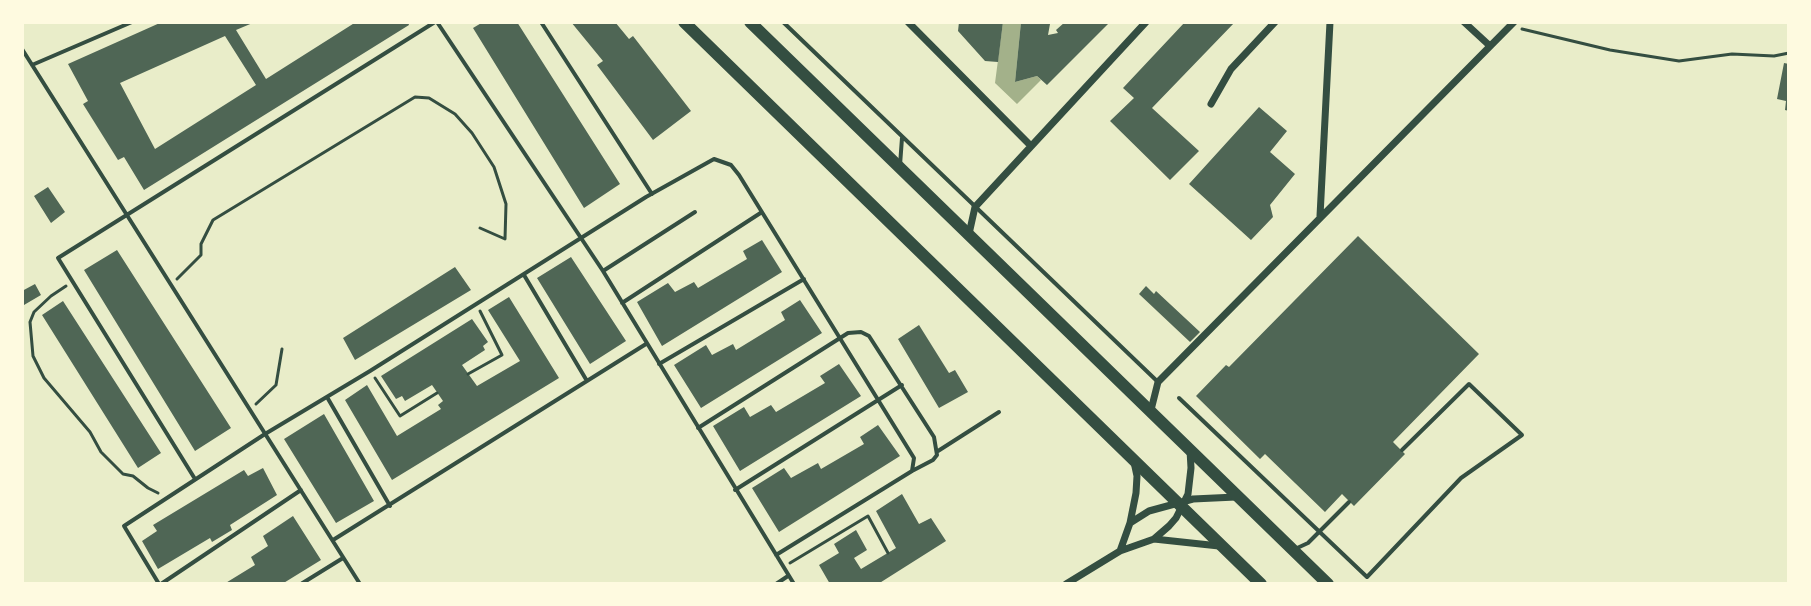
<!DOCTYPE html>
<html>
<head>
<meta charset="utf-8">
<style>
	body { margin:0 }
	#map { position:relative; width:1811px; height:606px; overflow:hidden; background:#e9edc9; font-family:Commissioner,sans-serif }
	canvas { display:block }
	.frame { position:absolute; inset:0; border:24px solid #fefae0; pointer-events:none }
</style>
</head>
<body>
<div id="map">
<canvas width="1811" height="606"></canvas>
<div class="frame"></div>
</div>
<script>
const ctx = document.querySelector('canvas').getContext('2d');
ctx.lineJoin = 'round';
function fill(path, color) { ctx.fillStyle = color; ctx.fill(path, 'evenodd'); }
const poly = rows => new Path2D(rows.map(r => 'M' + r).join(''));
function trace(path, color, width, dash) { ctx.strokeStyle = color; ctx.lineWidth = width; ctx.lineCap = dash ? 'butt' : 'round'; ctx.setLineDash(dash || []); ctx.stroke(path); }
const water = poly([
	[1003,22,1021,22,1015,82,1037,76,1041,80,1017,104,995,83]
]);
const building = poly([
	[162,22,255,22,236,30,266,79,356,22,408,22,409,25,144,190,124,157,118,160,83,104,88,101,68,64],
	[225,36,256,85,155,149,120,83],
	[483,22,517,22,620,184,584,208,473,28],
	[571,22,615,22,629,39,633,36,691,111,653,140,597,65,603,61],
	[959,22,1003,22,998,62,985,61,958,31],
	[1021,22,1050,24,1048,35,1058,33,1056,30,1065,22,1110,22,1047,85,1037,76,1015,82],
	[1185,22,1235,22,1152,108,1199,151,1170,180,1110,121,1134,98,1123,88],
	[1784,63,1789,64,1789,111,1785,110,1786,101,1777,99],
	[1259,107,1287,131,1270,152,1295,174,1270,205,1273,217,1251,240,1189,184],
	[48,187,65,212,51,223,34,196],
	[1358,236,1479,354,1393,442,1405,454,1354,506,1342,494,1325,512,1265,454,1260,459,1196,396,1226,365,1229,367],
	[762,240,782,272,662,346,637,302,668,283,675,292,694,282,698,288,747,259,743,251],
	[117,250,231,428,195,451,84,270],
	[571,257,626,341,590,364,537,278],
	[455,267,471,290,355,360,343,338],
	[35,284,41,295,24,305,22,291],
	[1146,286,1154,294,1156,291,1200,332,1190,342,1139,294],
	[509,297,559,378,392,480,345,400,367,385,397,436,441,409,438,405,443,401,432,385,405,401,402,396,396,399,381,376,472,319,488,342,483,346,485,350,462,365,477,386,520,361,488,310],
	[800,300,822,333,701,408,674,365,706,345,712,355,733,344,736,350,785,320,781,312],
	[63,301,161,453,138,468,42,315],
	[919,325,949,373,955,370,968,392,939,408,898,339],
	[839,364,861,396,740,471,713,426,744,407,750,417,771,405,776,412,825,383,820,376],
	[324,414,374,501,336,523,284,439],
	[878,425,900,456,779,532,752,488,784,468,791,478,818,463,821,469,864,444,860,437],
	[263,468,277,495,230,525,232,530,212,542,210,538,158,569,142,541,157,531,153,525,244,470,248,476],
	[902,494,919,524,931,518,946,541,878,584,830,584,819,565,839,553,834,544,856,530,867,550,854,558,861,569,896,548,876,511],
	[293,516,321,560,282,584,224,584,255,565,251,557,268,546,263,536]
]);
const path = poly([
	[1522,29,1610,50,1679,61,1732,54,1774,56,1789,53],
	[177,279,201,255,201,244,213,220,415,97,429,98,455,114,472,133,494,167,506,204,505,239,480,228],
	[66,286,51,296,34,312,30,322,33,356,44,378,90,432,101,452,123,474,133,476,148,488,158,493],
	[468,374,502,355,480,311],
	[375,378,400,416,437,393],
	[256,404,276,385,282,349],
	[790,563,868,516,888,553]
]);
const service = poly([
	[437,22,603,271,794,584],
	[541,22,652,194],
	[783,22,1158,382],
	[22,49,360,584],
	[32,65,132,22],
	[900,165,902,138],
	[603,271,695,212],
	[524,275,587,381],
	[622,303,762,212],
	[659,364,804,279],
	[327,397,390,506],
	[1179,398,1367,577,1461,478,1522,435,1469,384,1402,450],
	[698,428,848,333,861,332,869,336,934,437,937,455,933,460,912,471],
	[938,451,999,412],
	[195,479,58,258,435,22],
	[735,490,902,385],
	[333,540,646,344],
	[1295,549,1308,543,1349,502],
	[159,584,124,526,265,434,370,371,646,197,714,159,731,165,739,175,914,458,912,471,776,555],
	[161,584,301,490],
	[301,584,343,558],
	[776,584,788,576]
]);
const minor = poly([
	[908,22,1030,145],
	[1464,22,1490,46],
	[1211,104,1231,69,1275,22],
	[1320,216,1330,22],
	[969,234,975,207,1146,22],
	[1151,410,1158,382,1514,22],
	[1130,523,1136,493,1137,476,1134,462],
	[1154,539,1219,546],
	[1120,551,1130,523,1149,511,1193,499,1236,497],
	[1066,584,1120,551,1154,539,1169,526,1176,518,1188,494,1191,468,1190,450]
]);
const primary = poly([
	[684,22,1261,584],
	[750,22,1328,584]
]);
fill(water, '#a3b18a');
fill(building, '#4f6655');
trace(path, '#344e41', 3);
trace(service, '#344e41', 4);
trace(minor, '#344e41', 7);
trace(primary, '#344e41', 12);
</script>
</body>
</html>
